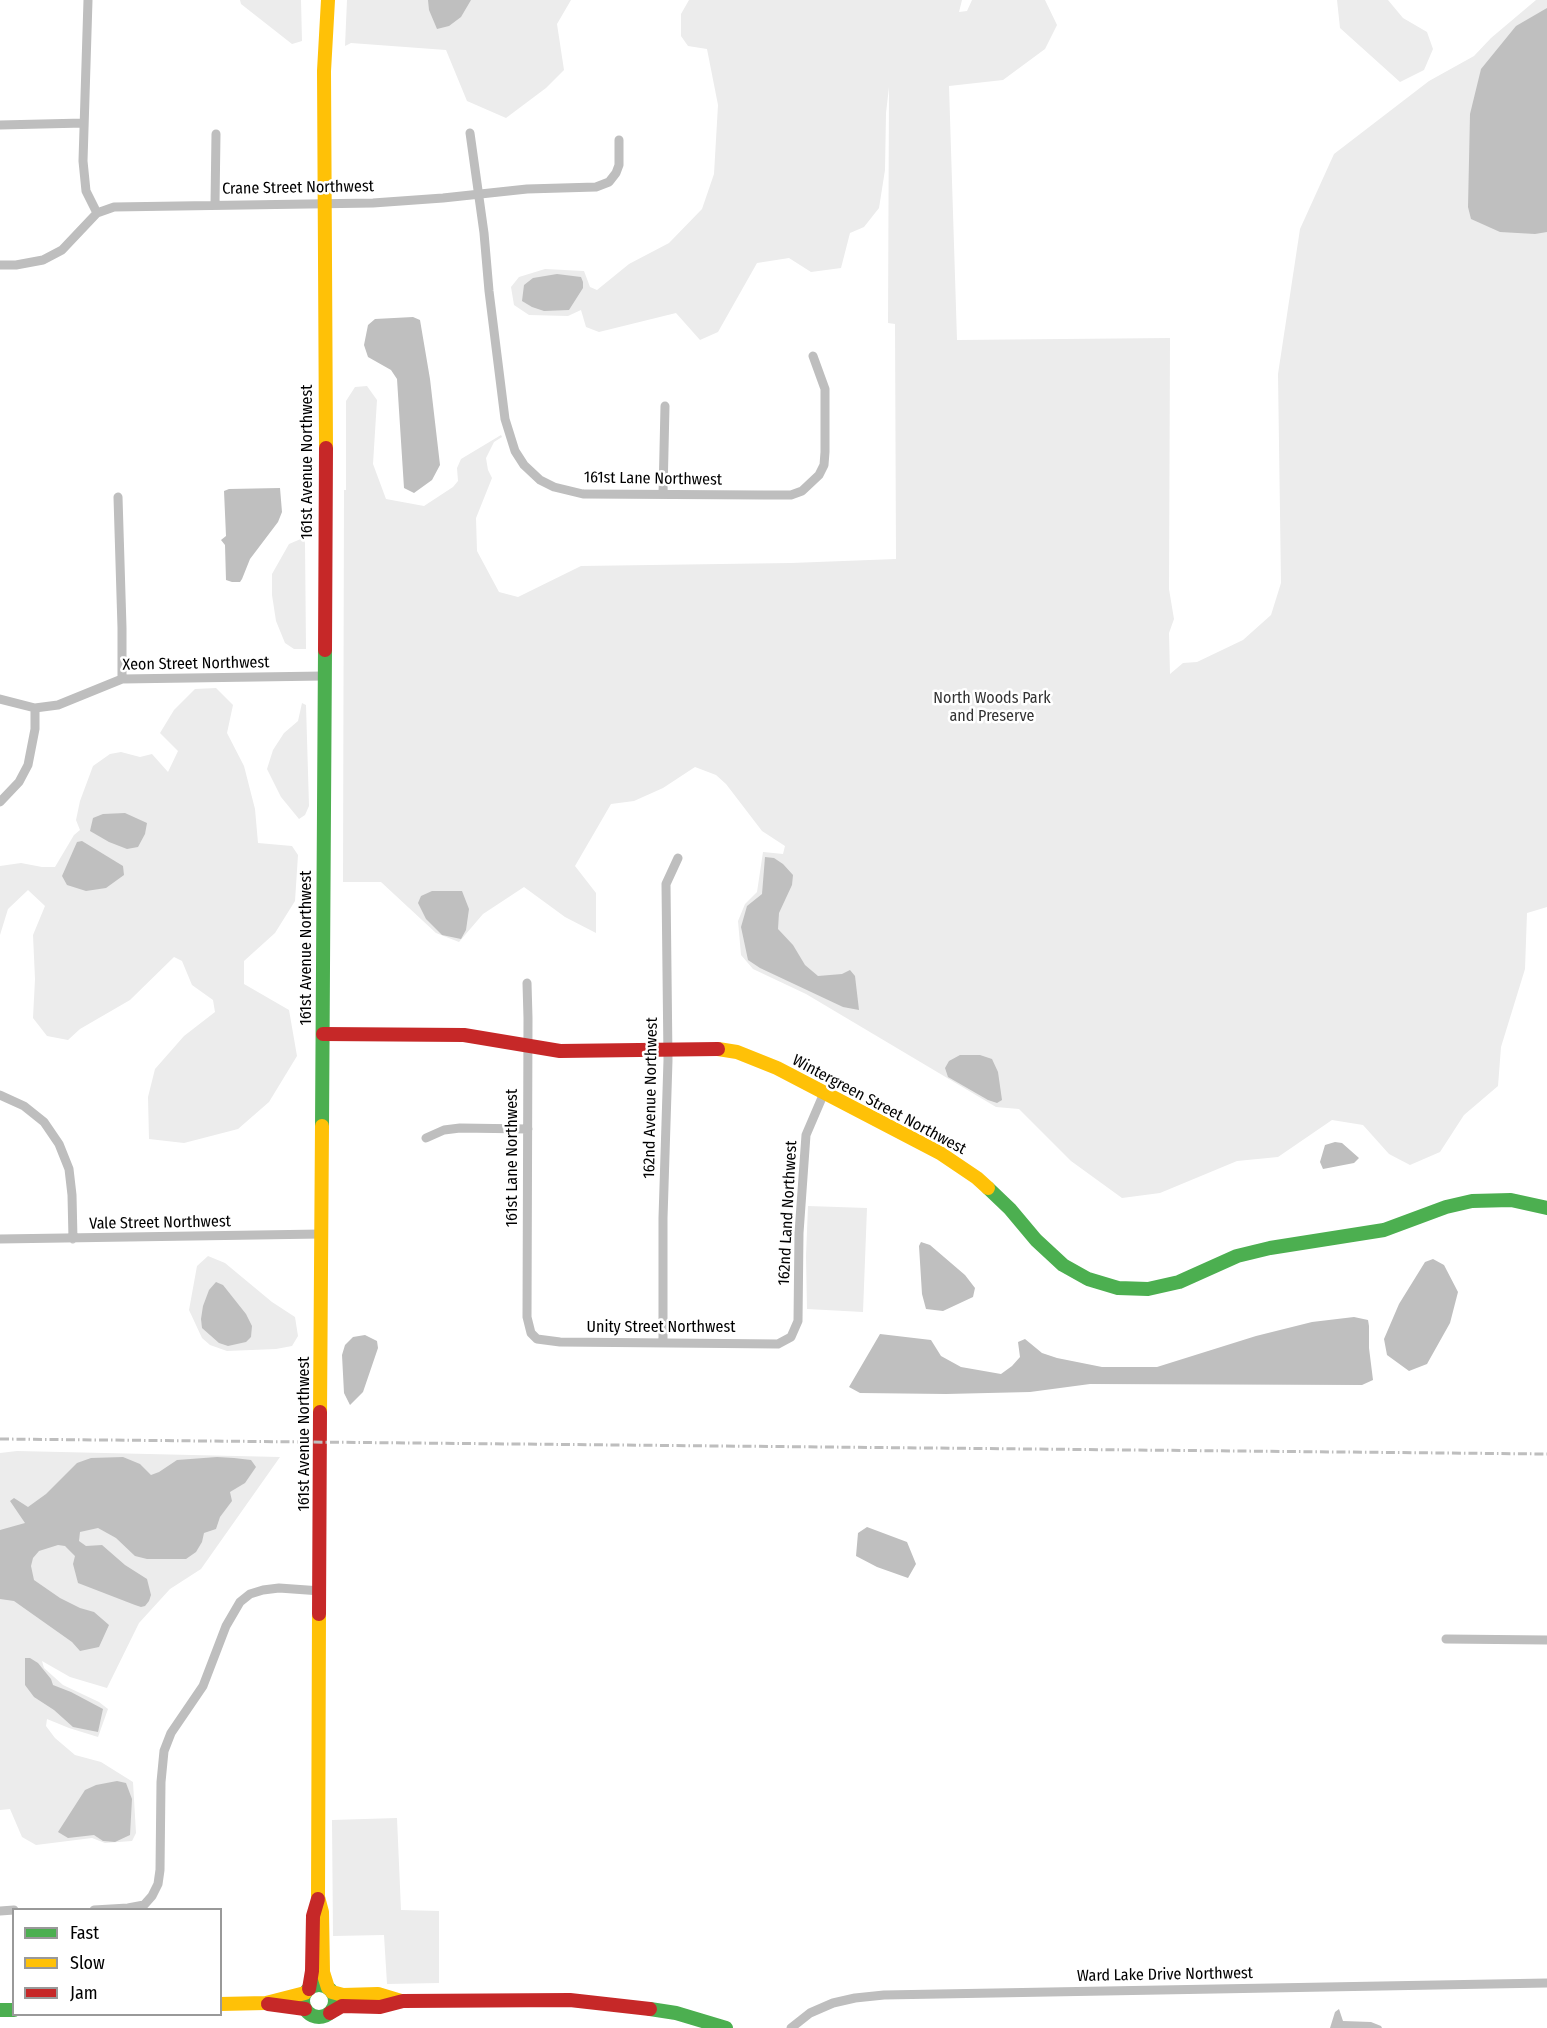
<!DOCTYPE html>
<html>
<head>
<meta charset="utf-8">
<style>
	body { margin:0 }
	#map { position:relative; width:1547px; height:2028px; overflow:hidden; background:#fff; font-family:"Fira Sans Condensed",sans-serif }
	canvas { display:block }
	.legend { position:absolute; left:12px; top:1908px; width:210px; height:108px; box-sizing:border-box; background:#fff; border:2px solid #999; margin:0; padding:8px 10px; list-style:none; font-size:18px; color:#000 }
	.legend li { display:flex; align-items:center; gap:12px; height:30px }
	.legend b { width:30px; border:2px solid #999 }
</style>
</head>
<body>
<div id="map">
<canvas width="1547" height="2028"></canvas>
<ul class="legend">
<li><b style="height:8px;background:#4caf50"></b>Fast</li>
<li><b style="height:8px;background:#ffc107"></b>Slow</li>
<li><b style="height:8px;background:#c62828"></b>Jam</li>
</ul>
</div>
<script>
const ctx = document.querySelector('canvas').getContext('2d');
ctx.lineJoin = 'round';
function fill(path, color) { ctx.fillStyle = color; ctx.fill(path, 'evenodd'); }
const poly = rows => new Path2D(rows.map(r => 'M' + r).join(''));
function trace(path, color, width, dash) { ctx.strokeStyle = color; ctx.lineWidth = width; ctx.lineCap = dash ? 'butt' : 'round'; ctx.setLineDash(dash || []); ctx.stroke(path); }
function write(font, color, halo, rows, align = 'center') {
  ctx.font = font + ' "Fira Sans Condensed",sans-serif'; ctx.lineWidth = 5; ctx.setLineDash([]); ctx.textBaseline = 'middle'; ctx.strokeStyle = halo; ctx.fillStyle = color; for (const [text, x, y, turn = 0] of rows) {
    ctx.save(); ctx.translate(x, y); ctx.rotate((+turn || 0) * Math.PI / 180); ctx.textAlign = isNaN(turn) ? turn : align; if (halo) ctx.strokeText(text, 0, 0); ctx.fillText(text, 0, 0); ctx.restore();
  }
}
const green = poly([
	[240,0,301,0,302,41,292,44,241,4],
	[347,0,571,0,557,24,564,70,546,88,506,118,467,101,446,50,351,43,345,46],
	[689,0,962,0,959,12,967,11,972,0,1045,0,1057,25,1045,49,1003,80,949,86,957,340,1170,338,1169,589,1174,619,1169,633,1170,674,1183,663,1197,662,1243,640,1271,615,1281,583,1278,374,1300,229,1334,154,1429,81,1474,56,1491,38,1536,0,1547,0,1547,907,1527,913,1525,969,1501,1047,1498,1086,1464,1115,1440,1152,1410,1165,1389,1154,1363,1125,1332,1120,1278,1157,1237,1161,1160,1193,1122,1198,1071,1161,1019,1109,996,1107,806,994,753,969,741,955,738,921,745,904,757,892,763,852,783,854,785,846,762,831,726,784,716,775,695,767,663,788,634,801,611,804,575,866,596,893,596,933,565,917,524,887,483,914,459,942,436,933,381,882,343,882,344,490,346,490,346,401,355,387,367,386,377,400,373,464,386,499,424,506,453,487,458,481,457,468,461,459,501,435,502,437,494,442,486,458,488,470,492,478,476,518,477,551,499,592,518,597,581,566,791,563,896,559,895,324,888,323,889,87,886,113,885,170,879,208,864,227,850,233,841,268,811,272,789,258,757,263,718,332,700,340,676,313,599,332,586,327,581,310,568,316,529,315,514,305,511,287,519,277,545,269,584,271,590,287,597,290,629,264,669,243,702,209,714,174,718,105,707,49,688,46,681,36,681,14],
	[1337,0,1388,0,1403,18,1427,32,1433,49,1424,70,1400,82,1340,28],
	[303,538,305,543,306,649,294,649,285,643,276,621,272,595,272,574,289,544],
	[216,688,233,705,227,733,244,766,255,809,258,843,292,846,298,855,295,901,275,933,244,961,244,984,289,1010,297,1056,269,1102,238,1129,184,1143,149,1139,148,1097,155,1069,184,1036,215,1012,213,1000,192,985,182,961,174,957,130,1000,80,1029,68,1040,47,1036,33,1018,35,979,33,935,45,906,28,890,8,909,0,935,0,866,21,863,42,867,55,867,74,835,80,830,76,820,80,801,93,766,110,754,121,752,140,757,152,754,168,772,178,751,160,733,174,710,195,689],
	[302,703,306,705,309,806,305,815,299,819,281,797,267,769,273,750,284,733,298,721],
	[808,1206,867,1208,863,1312,807,1309,806,1256],
	[208,1256,225,1263,272,1302,295,1317,298,1336,292,1346,276,1349,227,1351,210,1345,202,1338,189,1310,197,1266],
	[17,1451,280,1457,201,1569,170,1589,139,1623,107,1688,70,1677,42,1661,44,1668,63,1685,99,1702,108,1709,98,1737,69,1728,47,1719,46,1726,55,1738,75,1755,101,1762,133,1782,136,1833,132,1841,105,1843,92,1838,36,1845,22,1837,10,1809,0,1810,0,1453],
	[397,1818,401,1910,439,1911,439,1983,387,1984,384,1935,333,1936,332,1820]
]);
const water = poly([
	[428,0,471,0,461,17,449,26,437,29,429,10],
	[1547,8,1547,232,1535,234,1500,232,1471,219,1468,207,1470,114,1481,69,1516,26],
	[557,274,581,277,583,282,583,288,569,310,544,311,532,307,522,301,524,285,533,278],
	[413,317,420,320,430,379,440,465,432,480,414,493,404,488,397,379,391,370,368,357,364,345,368,325,375,319],
	[280,488,282,512,278,522,250,559,242,579,240,582,232,582,226,580,225,545,221,540,226,536,224,491,229,489],
	[125,813,147,823,145,834,138,847,127,849,109,842,90,831,93,818,103,814],
	[82,841,123,866,124,875,106,888,86,891,67,885,62,876,77,842],
	[765,857,774,858,783,864,793,875,792,885,779,913,778,929,793,945,805,965,818,976,842,974,850,970,855,976,859,1010,843,1007,760,968,748,960,741,927,747,906,762,894],
	[432,891,462,891,469,909,466,930,461,939,442,935,426,919,418,903,421,896],
	[960,1055,980,1055,992,1059,998,1072,1002,1100,997,1103,988,1100,948,1077,945,1068,949,1061],
	[1335,1142,1342,1143,1359,1158,1354,1163,1323,1169,1320,1162,1325,1145],
	[921,1242,930,1245,965,1275,975,1288,973,1297,943,1311,926,1309,922,1294,919,1246],
	[1433,1259,1444,1265,1458,1292,1450,1323,1427,1364,1409,1371,1387,1355,1384,1339,1399,1304,1425,1262],
	[216,1282,223,1285,246,1314,252,1326,251,1337,246,1342,228,1346,219,1343,202,1328,201,1319,203,1306,209,1290],
	[1354,1317,1368,1320,1369,1326,1369,1348,1373,1380,1362,1385,1090,1384,1030,1392,946,1394,860,1393,849,1387,880,1334,931,1340,941,1356,961,1367,1001,1374,1012,1366,1020,1357,1018,1342,1025,1339,1042,1353,1057,1358,1102,1367,1157,1367,1256,1336,1312,1322],
	[365,1335,377,1341,378,1348,363,1392,350,1405,344,1393,342,1355,345,1345,353,1337],
	[123,1457,140,1464,151,1475,159,1472,177,1460,217,1457,234,1458,251,1460,256,1467,245,1483,230,1492,232,1501,220,1517,216,1529,204,1533,202,1542,196,1552,186,1559,147,1559,135,1556,116,1538,98,1528,80,1532,79,1541,86,1546,102,1545,125,1565,147,1579,151,1595,149,1601,145,1606,141,1607,135,1605,78,1583,73,1564,75,1556,65,1546,58,1545,39,1551,33,1558,31,1566,34,1580,60,1598,80,1608,94,1612,109,1625,99,1647,80,1651,72,1642,14,1601,0,1599,0,1530,25,1523,10,1501,14,1498,28,1507,46,1494,77,1463,91,1458],
	[867,1527,907,1542,916,1564,908,1578,877,1567,856,1556,858,1533],
	[25,1658,30,1658,38,1663,51,1679,53,1685,71,1692,103,1709,98,1732,73,1727,54,1710,34,1697,25,1685],
	[117,1781,126,1783,132,1799,130,1835,115,1842,103,1841,94,1835,68,1838,58,1832,85,1790,96,1785],
	[1339,2009,1343,2021,1371,2022,1381,2026,1382,2028,1330,2028,1335,2012]
]);
const street = poly([
	[88,0,83,161,86,191,97,213],
	[0,125,84,123],
	[470,133,484,233,489,291,505,419,515,451,524,465,540,480,554,487,583,494,764,495,791,495,802,491,819,475,824,465,825,452,825,389,813,356],
	[215,204,216,134],
	[0,265,16,265,43,260,62,250,97,213,114,207,373,203,443,198,527,189,596,187,609,182,616,173,619,165,619,140],
	[663,494,665,406],
	[118,497,122,628,122,679],
	[0,699,35,708],
	[0,802,19,782,28,765,35,729,35,708,58,705,122,679,324,676],
	[527,983,528,1018,527,1317,531,1333,537,1339,560,1342,778,1344,791,1337,798,1321,799,1233,806,1135,824,1093],
	[0,1095,24,1106,44,1122,59,1144,69,1169,72,1195,73,1239],
	[426,1138,444,1130,460,1128,528,1129],
	[0,1239,321,1234],
	[663,1342,663,1218,668,1060,666,884,678,858],
	[1446,1639,1547,1640],
	[94,1910,128,1908,144,1905,152,1896,158,1884,160,1870,161,1782,164,1751,171,1733,203,1686,226,1626,240,1602,250,1594,263,1590,279,1588,321,1591],
	[0,1911,14,1910],
	[791,2028,810,2013,833,2003,855,1998,884,1995,1547,1983]
]);
const fast = poly([
	[322,1126,325,650],
	[988,1188,1010,1209,1036,1240,1063,1265,1088,1279,1118,1288,1148,1289,1179,1282,1237,1256,1270,1248,1384,1230,1446,1207,1472,1201,1511,1200,1547,1208],
	'303 2001a16 16 0 1 1 32 0a16 16 0 1 1-32 0Z',
	[650,2009,676,2013,726,2028],
	[0,2010,14,2010]
]);
const slow = poly([
	[326,448,324,71,328,0],
	[718,1049,737,1052,777,1068,940,1153,977,1178,988,1188],
	[320,1412,322,1126],
	[319,1614,318,1897,322,1912,323,1972,328,1988],
	[332,1992,343,1995,378,1994,401,2001],
	[220,2004,266,2003,305,1993]
]);
const jam = poly([
	[325,650,326,448],
	[323,1034,464,1035,560,1051,718,1049],
	[319,1614,320,1412],
	[309,1989,312,1971,313,1916,318,1899],
	[268,2004,305,2009],
	[330,2013,342,2006,380,2007,403,2001,570,2000,650,2009]
]);
const rail = poly([
	[0,1439,1547,1454]
]);
const streetNames = [
	["Crane Street Northwest",298,188,-1],
	["161st Avenue Northwest",308,462,-90],
	["161st Lane Northwest",653,479,1],
	["Xeon Street Northwest",196,664,-1],
	["161st Avenue Northwest",307,948,-90],
	["162nd Avenue Northwest",651,1098,-89],
	["Wintergreen Street Northwest",879,1105,28],
	["161st Lane Northwest",513,1158,-90],
	["162nd Land Northwest",788,1213,-87],
	["Vale Street Northwest",160,1223,-1],
	["Unity Street Northwest",661,1328],
	["161st Avenue Northwest",305,1434,-90],
	["Ward Lake Drive Northwest",1165,1975,-1]
];
const parkNames = [
	["North Woods Park",992,699],
	["and Preserve",992,717]
];
fill(green, '#ececec');
fill(water, '#bfbfbf');
trace(street, '#bebebe', 9);
trace(fast, '#4caf50', 14);
trace(slow, '#ffc107', 14);
trace(jam, '#c62828', 14);
trace(rail, '#bebebe', 3, [9, 3, 1.5, 3]);
write('16px', '#000', '#fff', streetNames);
write('16px', '#333', '#fff', parkNames);
</script>
</body>
</html>
